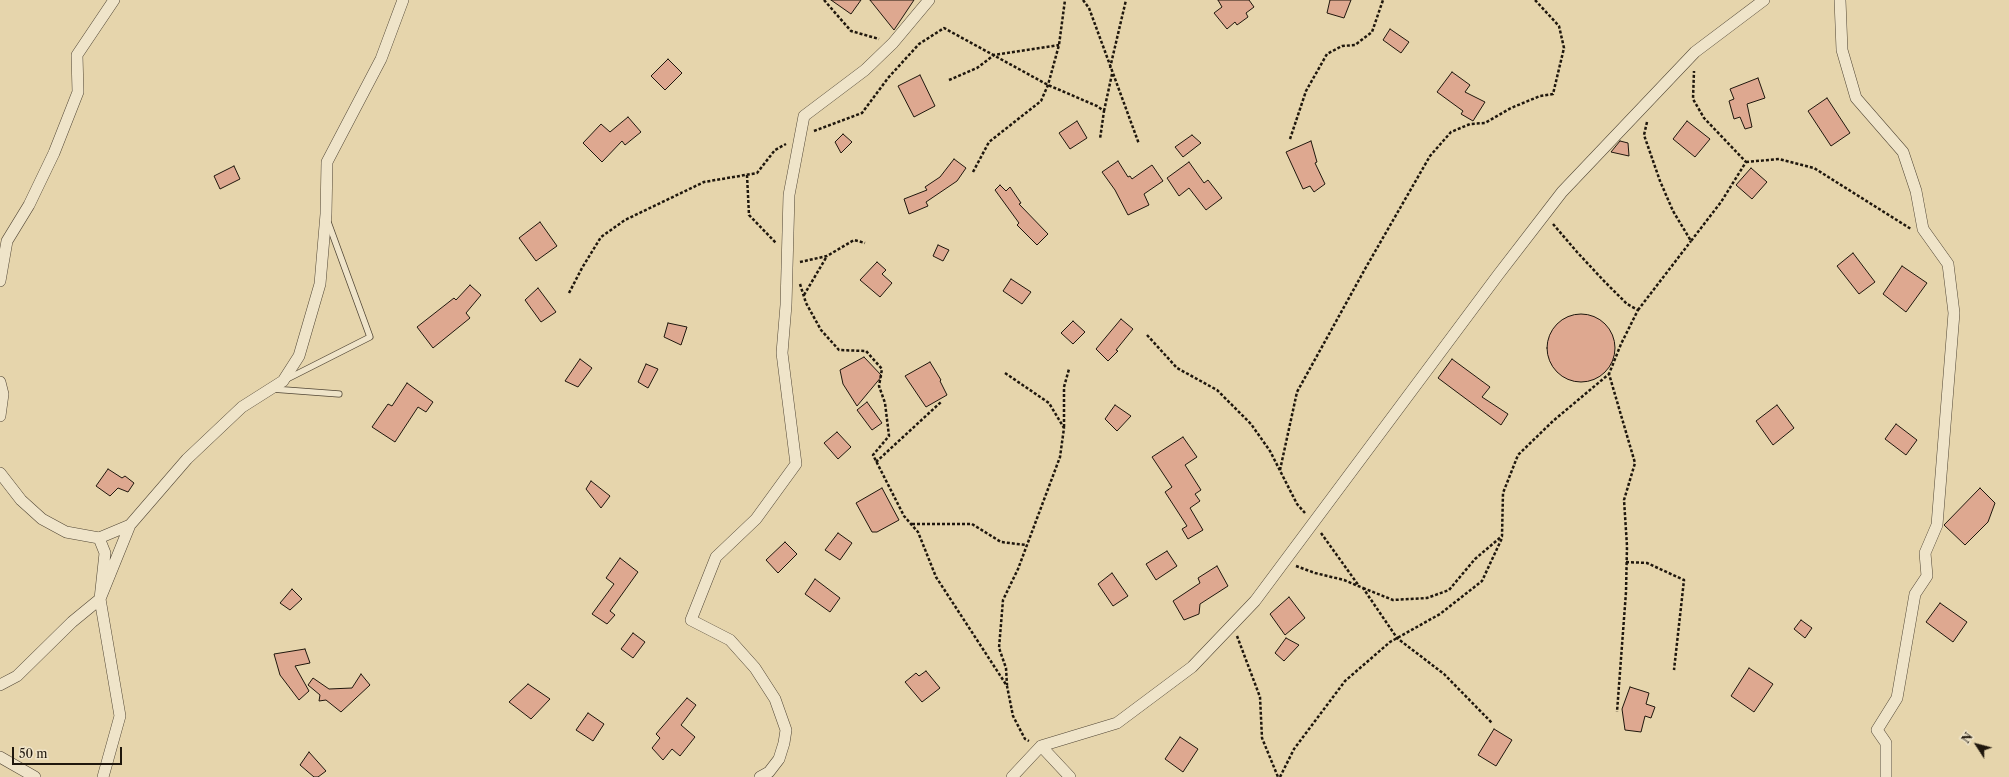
<!DOCTYPE html>
<html>
<head>
<meta charset="utf-8">
<style>
	body { margin:0 }
	#map { position:relative; width:2009px; height:777px; overflow:hidden; background:#e6d5ac; font-family:"Libre Caslon Text",serif }
	canvas { display:block }
	.north { position:absolute; left:1957px; top:725px; width:40px; height:40px; -webkit-text-stroke:3px #efe4c9; paint-order:stroke; rotate:306deg; font-size:11px; font-weight:700; line-height:16px; text-align:center; color:#1f170d }
	.north::after { content:''; display:block; margin:auto; width:14px; height:18px; background:#1f170d; clip-path:polygon(50% 0,100% 100%,50% 72%,0 100%) }
	.scale { position:absolute; left:12px; top:747px; width:110px; height:18px; box-sizing:border-box; border:2px solid #1f170d; border-top:0; padding-left:5px; font-size:12px; line-height:14px; white-space:nowrap; color:#1f170d; -webkit-text-stroke:3px #efe4c9; paint-order:stroke }
</style>
</head>
<body>
<div id="map">
<canvas width="2009" height="777"></canvas>
<div class="north">N</div>
<div class="scale">50 m</div>
</div>
<script>
const ctx = document.querySelector('canvas').getContext('2d');
ctx.lineJoin = 'round';
function fill(path, color) { ctx.fillStyle = color; ctx.fill(path, 'evenodd'); }
const poly = rows => new Path2D(rows.map(r => 'M' + r).join(''));
function trace(path, color, width, dash) { ctx.strokeStyle = color; ctx.lineWidth = width; ctx.lineCap = dash ? 'butt' : 'round'; ctx.setLineDash(dash || []); ctx.stroke(path); }
const building = poly([
	[831,0,861,0,851,14,831,0],
	[870,0,914,0,894,30,870,0],
	[1218,0,1249,0,1254,7,1246,13,1248,17,1237,25,1235,22,1227,29,1214,13,1222,7,1218,0],
	[1330,0,1351,0,1344,18,1327,13,1330,0],
	[1390,29,1409,42,1401,53,1383,40,1390,29],
	[668,59,682,73,665,90,651,76,668,59],
	[1452,72,1470,85,1465,92,1485,102,1473,121,1461,114,1463,111,1437,92,1452,72],
	[920,75,935,106,914,117,898,86,920,75],
	[1758,78,1765,98,1747,104,1752,127,1745,129,1740,117,1734,119,1729,101,1734,99,1730,89,1758,78],
	[1827,98,1850,133,1831,146,1808,111,1827,98],
	[628,117,641,132,625,145,622,141,602,162,583,143,601,124,610,132,628,117],
	[1077,121,1087,138,1070,149,1059,133,1077,121],
	[1687,121,1710,139,1695,157,1673,139,1687,121],
	[843,134,852,142,841,153,835,142,843,134],
	[1192,135,1201,143,1183,157,1175,147,1192,135],
	[1311,141,1317,162,1315,163,1325,184,1314,192,1310,186,1303,189,1286,152,1311,141],
	[1620,141,1628,143,1629,156,1611,152,1620,141],
	[954,159,966,168,957,181,926,202,928,206,909,214,904,199,927,190,925,187,940,177,954,159],
	[1118,161,1128,177,1130,176,1132,179,1152,165,1163,181,1144,194,1149,205,1128,215,1115,190,1102,172,1118,161],
	[1189,162,1204,183,1208,180,1222,198,1206,210,1189,188,1179,196,1167,178,1189,162],
	[234,166,240,179,220,189,214,176,234,166],
	[1751,168,1767,182,1752,199,1736,185,1751,168],
	[1000,185,1006,191,1010,187,1021,203,1019,204,1048,234,1037,245,1017,225,1019,223,995,190,1000,185],
	[540,222,557,246,536,261,519,238,540,222],
	[938,245,949,250,943,261,933,256,938,245],
	[1853,253,1875,282,1859,294,1837,266,1853,253],
	[877,262,886,270,882,274,892,283,880,297,860,280,877,262],
	[1902,266,1927,283,1906,312,1883,294,1902,266],
	[1011,279,1031,292,1022,304,1003,291,1011,279],
	[470,285,481,295,466,313,470,318,433,348,417,327,454,298,456,300,470,285],
	[538,288,556,312,541,322,525,300,538,288],
	'1547 348a34 34 0 1 1 68 0a34 34 0 1 1-68 0Z',
	[1121,319,1133,329,1116,350,1118,351,1108,361,1096,349,1121,319],
	[1073,321,1085,332,1073,344,1061,333,1073,321],
	[668,323,687,327,681,345,664,337,668,323],
	[864,357,882,376,857,406,843,384,840,370,864,357],
	[580,359,592,368,578,387,565,381,580,359],
	[1452,359,1490,387,1482,397,1508,414,1501,425,1438,378,1452,359],
	[930,362,941,380,940,381,947,395,926,407,905,376,930,362],
	[646,364,658,369,648,388,638,382,646,364],
	[407,383,433,402,426,412,418,407,395,442,372,427,388,404,392,406,407,383],
	[867,402,882,423,872,430,857,410,867,402],
	[1115,405,1131,416,1117,431,1105,419,1115,405],
	[1777,405,1794,428,1773,445,1756,421,1777,405],
	[1896,424,1917,440,1906,455,1885,439,1896,424],
	[837,432,851,447,838,459,824,443,837,432],
	[1183,437,1197,457,1185,465,1201,490,1195,494,1200,501,1190,508,1203,530,1188,539,1182,529,1187,526,1165,492,1172,487,1152,457,1183,437],
	[108,469,122,478,125,476,134,483,128,492,118,488,110,496,96,486,108,469],
	[591,481,610,496,601,508,586,489,591,481],
	[882,488,899,520,877,532,872,532,856,503,882,488],
	[1980,488,1995,503,1988,522,1965,545,1944,525,1980,488],
	[838,533,852,543,840,560,825,550,838,533],
	[785,542,797,554,778,573,766,560,785,542],
	[1167,551,1177,566,1156,580,1146,564,1167,551],
	[620,558,638,572,610,611,615,615,607,624,592,614,614,584,606,578,620,558],
	[1217,566,1228,586,1200,604,1199,614,1184,620,1173,601,1200,583,1198,578,1217,566],
	[1112,573,1128,596,1113,606,1098,584,1112,573],
	[815,579,840,598,830,612,805,594,815,579],
	[292,589,302,599,290,610,280,603,292,589],
	[1289,597,1305,618,1285,635,1270,614,1289,597],
	[1940,603,1967,622,1953,642,1926,622,1940,603],
	[1801,620,1812,628,1805,638,1794,629,1801,620],
	[633,633,645,642,633,658,621,649,633,633],
	[1286,638,1299,645,1284,661,1275,653,1286,638],
	[305,649,310,663,295,666,309,691,299,700,280,675,274,654,305,649],
	[1749,668,1773,684,1754,712,1731,696,1749,668],
	[926,671,940,688,922,702,905,682,916,673,919,676,926,671],
	[361,674,370,685,341,712,326,700,319,701,320,695,308,685,313,678,329,689,352,688,361,674],
	[528,684,550,699,531,719,509,702,528,684],
	[1630,687,1649,693,1646,704,1655,707,1651,718,1645,716,1641,732,1625,730,1622,709,1630,687],
	[687,698,696,705,681,725,695,737,680,756,672,749,663,760,652,748,660,738,656,734,687,698],
	[588,713,604,724,593,741,576,730,588,713],
	[1494,729,1512,740,1496,766,1478,755,1494,729],
	[1180,737,1198,749,1183,772,1165,759,1180,737],
	[309,752,326,771,318,777,314,777,300,765,309,752]
]);
const path = poly([
	[824,0,851,31,879,39],
	[1083,0,1089,8,1139,144],
	[1110,68,1126,0],
	[949,80,977,68,994,55,1059,45],
	[1104,111,1112,74],
	[1647,122,1644,135,1660,181,1673,211,1691,241,1721,202,1746,162,1704,118,1693,99,1694,71],
	[814,131,862,113,888,78,919,44,944,28,1048,85,1097,106,1104,111,1100,139],
	[1290,139,1306,91,1327,54,1342,46,1355,45,1372,32,1383,0],
	[1746,162,1779,159,1814,168,1911,229],
	[973,172,989,142,1041,101,1048,85,1059,45,1065,0],
	[747,175,749,215,776,243],
	[1553,224,1577,252,1604,281,1627,304,1638,310,1621,344,1609,374],
	[800,262,827,256,854,240,865,243],
	[800,284,806,303,821,330,839,350,866,351,882,369,879,386,885,403,889,436,873,455,904,516,918,532,936,577,1007,686,1013,716,1025,739,1029,741],
	[569,293,582,268,601,237,625,220,704,182,757,173,775,150,786,144],
	[804,295,827,256],
	[1638,310,1691,241],
	[1147,335,1177,368,1217,390,1251,424,1270,451,1297,504,1305,513],
	[1005,373,1049,403,1064,428,1060,457,1018,569,1003,600,999,648,1006,668,1007,685],
	[1064,427,1064,387,1069,369],
	[876,462,941,402],
	[1280,470,1297,392,1365,269,1430,156,1451,132,1470,124,1485,123,1511,108,1540,96,1553,94,1564,48,1559,26,1535,0],
	[912,524,972,524,1001,542,1026,545],
	[1321,533,1359,586],
	[1626,562,1647,563,1684,580,1674,670],
	[1296,566,1315,573,1344,580,1363,588,1397,638,1444,674,1492,723],
	[1363,588,1393,600,1427,598,1449,590,1475,559,1502,536,1503,493,1518,455,1553,421,1609,374,1635,463,1624,500,1627,546,1626,592,1617,712],
	[1237,636,1260,697,1262,738,1278,777],
	[1280,777,1294,749,1345,681,1390,642,1440,614,1482,581,1502,538]
]);
const lane = poly([
	[287,379,370,337,328,222],
	[272,389,339,394]
]);
const street = poly([
	[1840,0,1842,50,1856,98,1903,152,1916,191,1923,229,1948,264,1954,313,1937,525,1925,553,1927,576,1915,594,1897,698,1877,730,1886,743,1886,777],
	[0,281,7,241,29,205,54,153,78,92,77,55,114,0],
	[0,382,3,394,0,416],
	[0,473,21,500,42,519,66,532,99,538,130,525],
	[0,685,17,676,72,622,100,599,105,553,99,538],
	[1041,746,1070,777],
	[0,757,35,777],
	[103,777,120,716,100,599,130,525,187,459,242,407,283,381,299,356,320,284,326,214,327,162,381,59,403,0],
	[760,777,769,772,779,759,784,743,786,730,775,699,755,668,730,640,691,620,716,557,756,519,796,464,782,353,786,305,789,195,804,116,865,70,893,43,929,0],
	[1012,777,1041,746,1117,723,1192,667,1255,601,1498,275,1562,192,1695,52,1764,0]
]);
fill(building, '#dea890');
trace(building, '#1f170d', 1);
trace(lane, '#514635', 7);
trace(street, '#514635', 12);
trace(path, '#1f170d', 2.5, [3, 2]);
trace(lane, '#efe4c9', 5.5);
trace(street, '#efe4c9', 11);
</script>
</body>
</html>
